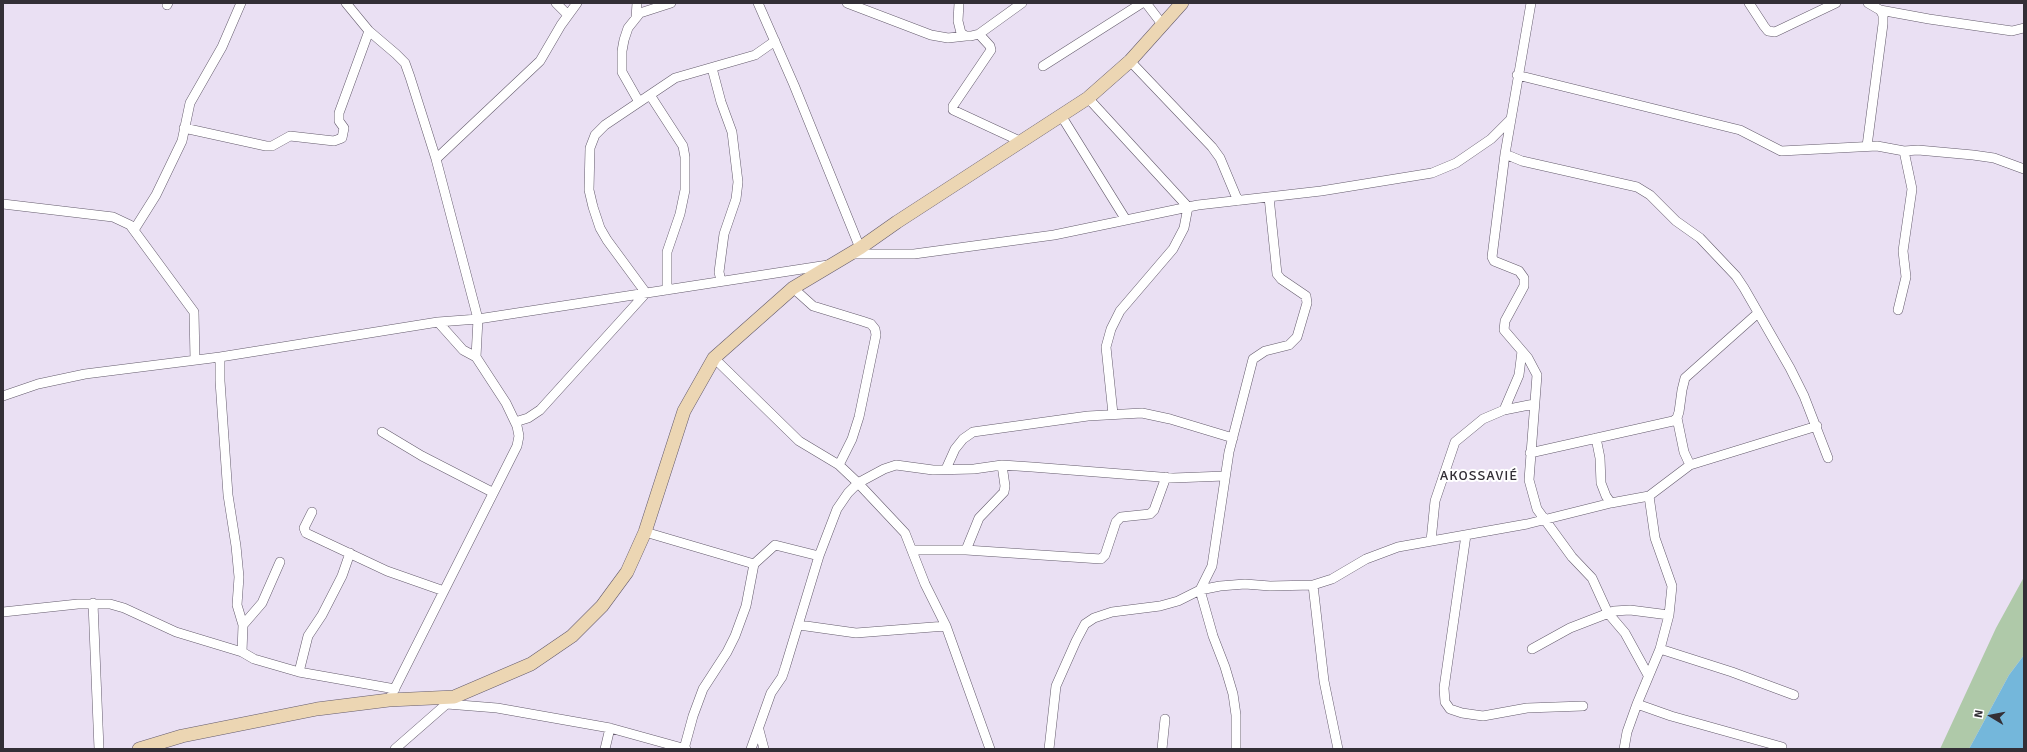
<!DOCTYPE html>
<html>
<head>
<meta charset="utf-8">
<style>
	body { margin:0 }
	#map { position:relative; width:2027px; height:752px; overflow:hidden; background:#eae0f3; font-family:Signika,sans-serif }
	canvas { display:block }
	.frame { position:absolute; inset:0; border:4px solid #332f36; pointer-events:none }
	.north { position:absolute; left:1971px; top:696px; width:40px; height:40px; -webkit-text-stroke:3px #fff; paint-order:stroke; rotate:280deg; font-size:11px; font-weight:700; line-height:16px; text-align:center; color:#332f36 }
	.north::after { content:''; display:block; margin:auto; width:14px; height:18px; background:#332f36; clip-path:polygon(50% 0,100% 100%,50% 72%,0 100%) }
</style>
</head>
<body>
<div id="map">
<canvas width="2027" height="752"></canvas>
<div class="frame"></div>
<div class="north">N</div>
</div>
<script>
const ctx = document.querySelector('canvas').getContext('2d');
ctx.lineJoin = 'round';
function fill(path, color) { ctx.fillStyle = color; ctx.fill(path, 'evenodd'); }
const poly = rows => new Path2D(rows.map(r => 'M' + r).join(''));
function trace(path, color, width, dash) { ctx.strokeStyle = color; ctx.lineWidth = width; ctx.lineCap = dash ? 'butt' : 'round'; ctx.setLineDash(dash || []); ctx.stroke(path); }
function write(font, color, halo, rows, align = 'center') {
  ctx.font = font + ' Signika,sans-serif'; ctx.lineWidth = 4; ctx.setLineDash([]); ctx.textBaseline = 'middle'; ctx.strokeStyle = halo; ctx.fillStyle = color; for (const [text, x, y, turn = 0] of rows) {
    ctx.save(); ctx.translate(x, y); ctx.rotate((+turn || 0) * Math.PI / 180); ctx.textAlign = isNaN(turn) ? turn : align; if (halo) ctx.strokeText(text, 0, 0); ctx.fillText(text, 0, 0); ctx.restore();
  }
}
const green = poly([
	[2024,577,2024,655,2009,675,1969,749,1940,749,1996,628]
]);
const water = poly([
	[2024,655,2024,749,1969,749,2009,675]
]);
const street = poly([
	[346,3,369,31,396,54,405,63,410,77,436,159,478,319,476,357,506,403,517,426,519,436,517,446,389,700],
	[556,3,568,15],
	[758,3,794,85,860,248],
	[847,3,931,35,948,38,966,36],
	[959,3,958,21,961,33,966,36,971,36,979,34,1022,3],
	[1146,3,1162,24],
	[1531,3,1505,154,1492,257,1494,261,1519,271,1524,278,1524,286,1505,321,1504,330,1528,358,1537,375,1529,480,1537,509,1572,557,1592,578,1608,613,1625,633,1648,675],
	[1749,3,1764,26,1768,31,1775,32,1836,3],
	[167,5,168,3],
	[1880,10,1929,19,2012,31,2024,28],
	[636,18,637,3],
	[979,34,990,46,991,50,953,106,953,110,1022,142],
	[1130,61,1212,147,1220,158,1238,201],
	[1043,66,1142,3],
	[712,68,721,102,732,132,738,182,736,199,724,234,719,272,721,281],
	[1517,75,1740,130,1781,151,1877,146,1904,151,1918,150,1973,155,1994,158,2024,169],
	[650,95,683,146,685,157,685,190,680,214,667,252,667,290],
	[1088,98,1188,207,1184,228,1173,249,1120,311,1111,329,1106,347,1113,414],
	[639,102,622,72,622,51,624,40,628,28,640,13,671,3],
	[1062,117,1126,220],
	[184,128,266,146,272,146,290,136,334,141,342,138,344,128,339,121,339,113,369,31],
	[1867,146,1883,24,1883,15,1880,10,1868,3],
	[1505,154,1522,161,1637,187,1650,195,1676,221,1700,238,1736,276,1744,288,1790,368,1804,396,1828,458],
	[436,159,540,61,561,25,577,3],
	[3,204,113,217,130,225,194,312,195,360],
	[134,230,156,195,182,141,190,103,222,47,241,3],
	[851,254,914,254,1054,235,1198,205,1321,191,1432,173,1456,163,1491,139,1510,120],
	[793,288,813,306,862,321,871,324,875,329,876,335,859,417,852,439,839,465],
	[1898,310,1906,277,1903,251,1912,189,1904,151],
	[438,322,463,350,476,357],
	[220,357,220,381,228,495,236,546,239,577,237,605,243,625,242,652],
	[714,358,799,441,839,465,858,483,905,533,925,584,946,626,990,749],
	[3,396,38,384,85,374,220,357,438,322,478,319,828,265],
	[1504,410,1519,375,1522,351],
	[1677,418,1684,452,1690,465],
	[515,422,528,418,540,410,646,293,607,240,600,228,593,207,589,190,590,148,595,135,605,125,675,78,755,55,775,41],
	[382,432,422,456,492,492],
	[1596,438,1600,458,1601,483,1606,496,1611,503],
	[1530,453,1673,421,1677,418,1679,412,1682,390,1685,378,1758,313],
	[946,469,955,449,963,439,973,432,1088,416,1142,413,1170,419,1233,438],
	[312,512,304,528,306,533,387,571,444,591],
	[645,532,754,564,746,606,735,636,727,652,703,689,693,716,684,749],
	[1466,535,1444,688,1445,702,1450,709,1462,713,1483,716,1527,708,1583,706],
	[1431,541,1435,501,1455,442,1483,419,1504,410,1534,404],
	[912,550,966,550,1101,559,1105,555,1116,522,1121,517,1150,514,1154,510,1166,477],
	[966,550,979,518,1004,492,1005,486,1002,465],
	[754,564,775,545,819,556],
	[1313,585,1324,681,1338,749],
	[1200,590,1212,566,1229,452,1253,359,1265,351,1289,345,1297,337,1307,303,1306,296,1281,279,1277,274,1269,197],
	[1200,590,1213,636,1225,667,1233,694,1236,715,1236,749],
	[93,603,99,749],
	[3,612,78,604,110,604,124,608,176,632,242,652,254,659,299,672,395,689],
	[243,625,262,603,280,562],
	[799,625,856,633,946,626],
	[1532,649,1570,628,1614,611,1630,610,1669,615],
	[1660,649,1732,672,1794,695],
	[299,672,308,636,322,615,342,576,350,553],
	[447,704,497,708,610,728,686,749],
	[1637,704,1671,716,1782,747],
	[759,730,764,749],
	[395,749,451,700],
	[605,749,610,728],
	[751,749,771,693,782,677,785,668,819,556,837,509,848,493,858,483,884,469,896,465,933,470,974,469,1002,465,1032,467,1173,478,1225,476],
	[1049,749,1056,686,1076,641,1085,624,1094,618,1112,612,1160,606,1178,601,1200,590,1220,586,1245,584,1270,586,1313,585,1332,579,1366,559,1398,547,1527,524,1611,503,1649,496,1690,465,1817,426],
	[1162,749,1165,719],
	[1624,749,1627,732,1637,704,1660,649,1669,615,1672,586,1655,538,1649,496]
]);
const secondary = poly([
	[139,749,182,736,317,709,389,700,454,697,531,664,572,636,602,606,627,572,645,532,684,411,714,358,793,288,860,248,897,222,1088,98,1130,61,1182,3]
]);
const quarterNames = [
	["AKOSSAVIÉ",1479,476]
];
fill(green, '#afc9a9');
fill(water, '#74b7db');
trace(street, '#645b6c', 10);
trace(secondary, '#645b6c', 14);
trace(street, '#fff', 9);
trace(secondary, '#ecd6b3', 13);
ctx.letterSpacing = '1px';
write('14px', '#332f36', '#fff', quarterNames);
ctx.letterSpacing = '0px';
</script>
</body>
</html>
